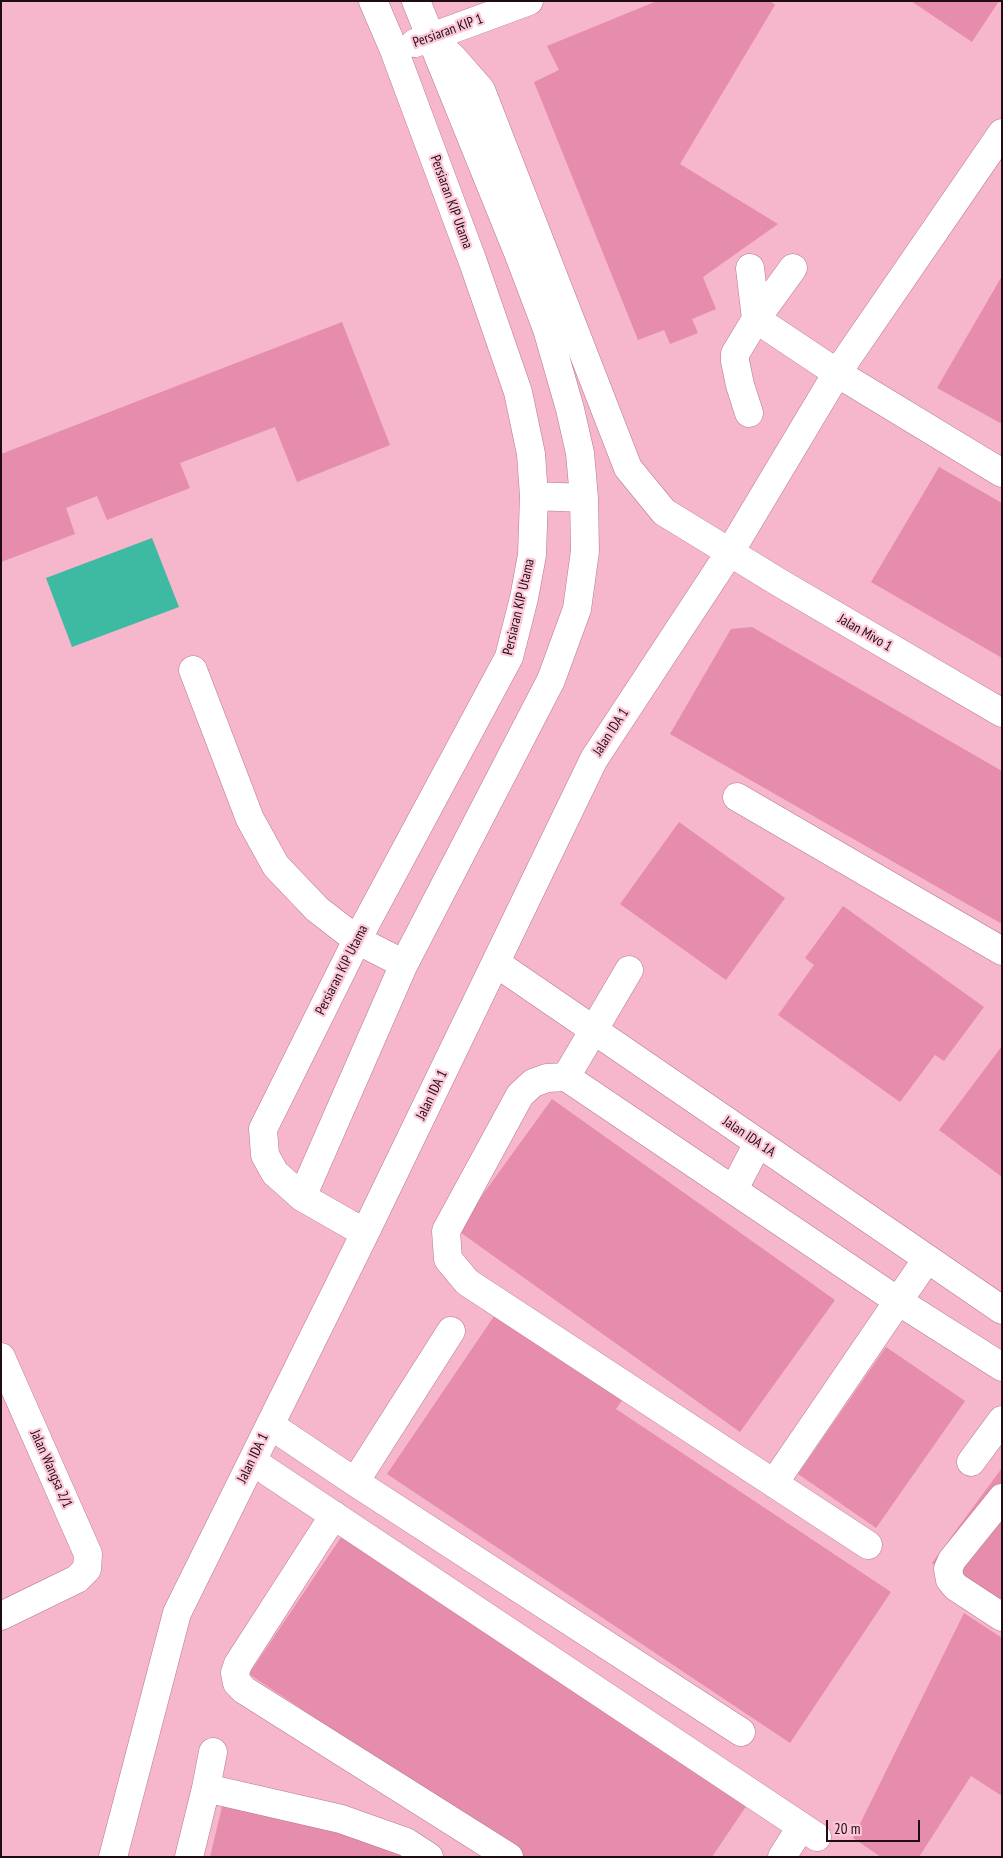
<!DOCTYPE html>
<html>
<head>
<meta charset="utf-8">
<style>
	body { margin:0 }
	#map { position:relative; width:1003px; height:1858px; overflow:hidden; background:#f6b6cb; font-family:"PT Sans Narrow",sans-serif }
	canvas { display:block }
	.frame { position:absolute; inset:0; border:2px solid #210b14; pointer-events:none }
	.scale { position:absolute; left:826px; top:1820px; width:94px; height:22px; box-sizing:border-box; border:2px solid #210b14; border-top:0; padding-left:6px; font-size:15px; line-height:18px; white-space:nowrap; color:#210b14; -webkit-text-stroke:4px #fcc7d8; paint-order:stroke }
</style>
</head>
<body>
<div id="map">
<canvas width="1003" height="1858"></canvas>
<div class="frame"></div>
<div class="scale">20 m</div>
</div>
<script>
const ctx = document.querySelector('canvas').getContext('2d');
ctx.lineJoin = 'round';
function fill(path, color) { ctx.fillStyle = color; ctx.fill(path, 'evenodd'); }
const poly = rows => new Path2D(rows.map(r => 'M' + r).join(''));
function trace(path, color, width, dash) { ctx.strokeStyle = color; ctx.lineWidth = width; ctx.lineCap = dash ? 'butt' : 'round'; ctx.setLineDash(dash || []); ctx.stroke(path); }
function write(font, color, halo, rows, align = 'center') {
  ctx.font = font + ' "PT Sans Narrow",sans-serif'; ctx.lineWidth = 4.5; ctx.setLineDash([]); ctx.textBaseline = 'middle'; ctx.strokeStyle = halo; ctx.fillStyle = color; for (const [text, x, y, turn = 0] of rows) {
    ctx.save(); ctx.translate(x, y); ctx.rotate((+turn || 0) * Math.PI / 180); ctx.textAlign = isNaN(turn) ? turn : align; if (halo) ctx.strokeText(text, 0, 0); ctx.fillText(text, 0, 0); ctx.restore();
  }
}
const water = poly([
	[152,538,179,607,72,647,46,578]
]);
const building = poly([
	[657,1,770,1,775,5,680,164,778,224,703,277,716,309,692,319,698,333,670,344,664,330,638,340,534,82,559,70,547,46],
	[911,1,999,1,972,42],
	[1002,276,1002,424,937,388],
	[342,322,390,445,297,482,275,427,180,463,190,488,107,520,97,496,66,508,75,534,1,562,1,454],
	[939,467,1002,503,1002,658,871,582],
	[752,627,1002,771,1002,924,670,734,731,629],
	[679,822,785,898,726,980,620,904],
	[843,906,984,1007,944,1061,935,1055,900,1102,778,1015,814,965,805,958],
	[1002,1046,1002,1177,939,1130],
	[552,1099,835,1300,740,1432,457,1230],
	[503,1303,631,1387,616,1409,891,1592,790,1743,387,1474],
	[886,1347,965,1401,876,1528,798,1474],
	[1002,1468,1002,1614,932,1563],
	[350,1524,755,1793,712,1857,524,1857,249,1674],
	[964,1613,1002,1638,1002,1796,971,1776,919,1857,881,1857,853,1838],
	[226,1790,434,1857,210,1857]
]);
const minor = poly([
	[415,43,529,1],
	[438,44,453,58,481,90,628,468,664,512,780,583,1002,713],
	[750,268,756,319,837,373,1002,473],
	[749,413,740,385,735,361,735,354,756,319,793,268],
	[534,496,584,498],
	[193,670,250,819,276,866,317,909,357,940,404,964],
	[737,797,1002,951],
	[496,963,1002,1310],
	[629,970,566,1077,547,1078,533,1083,520,1095,446,1231,448,1259,467,1282,868,1545],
	[566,1077,898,1301,1002,1367],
	[734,1189,758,1143],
	[302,1197,404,964,551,680,577,609,585,551,584,498,580,453,570,409,547,329,519,255,416,1],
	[365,1233,302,1197,275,1173,265,1155,263,1129,357,940,509,657,524,598,532,555,534,496,531,454,518,392,473,262,394,50,373,1],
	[1,1357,88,1554,87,1569,77,1579,1,1616],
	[270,1425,355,1482,741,1732],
	[252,1461,817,1837],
	[971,1462,1002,1420],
	[355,1482,451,1331],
	[774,1483,927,1259],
	[1002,1498,952,1560,948,1569,950,1580,956,1587,1002,1617],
	[334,1515,238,1664,235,1673,237,1683,244,1690,509,1857],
	[206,1788,213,1752],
	[113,1857,177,1613,365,1233,594,759,730,552,837,373,1002,133],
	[189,1857,206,1788,341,1819,406,1842,429,1857],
	[782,1857,801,1827]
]);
const streetNames = [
	["Persiaran KIP 1",448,31,-20],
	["Persiaran KIP Utama",451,202,70],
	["Persiaran KIP Utama",519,607,-77],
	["Jalan Mivo 1",865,633,30],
	["Jalan IDA 1",611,732,-57],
	["Persiaran KIP Utama",342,970,-63],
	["Jalan IDA 1",432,1095,-64],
	["Jalan IDA 1A",749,1137,34],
	["Jalan IDA 1",253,1458,-64],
	["Jalan Wangsa 2/1",51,1469,66]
];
fill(water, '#3fbaa2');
fill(building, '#e68dad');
trace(minor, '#b57a8e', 29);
trace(minor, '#fff', 28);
write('14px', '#210b14', '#fcc7d8', streetNames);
</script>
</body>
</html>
